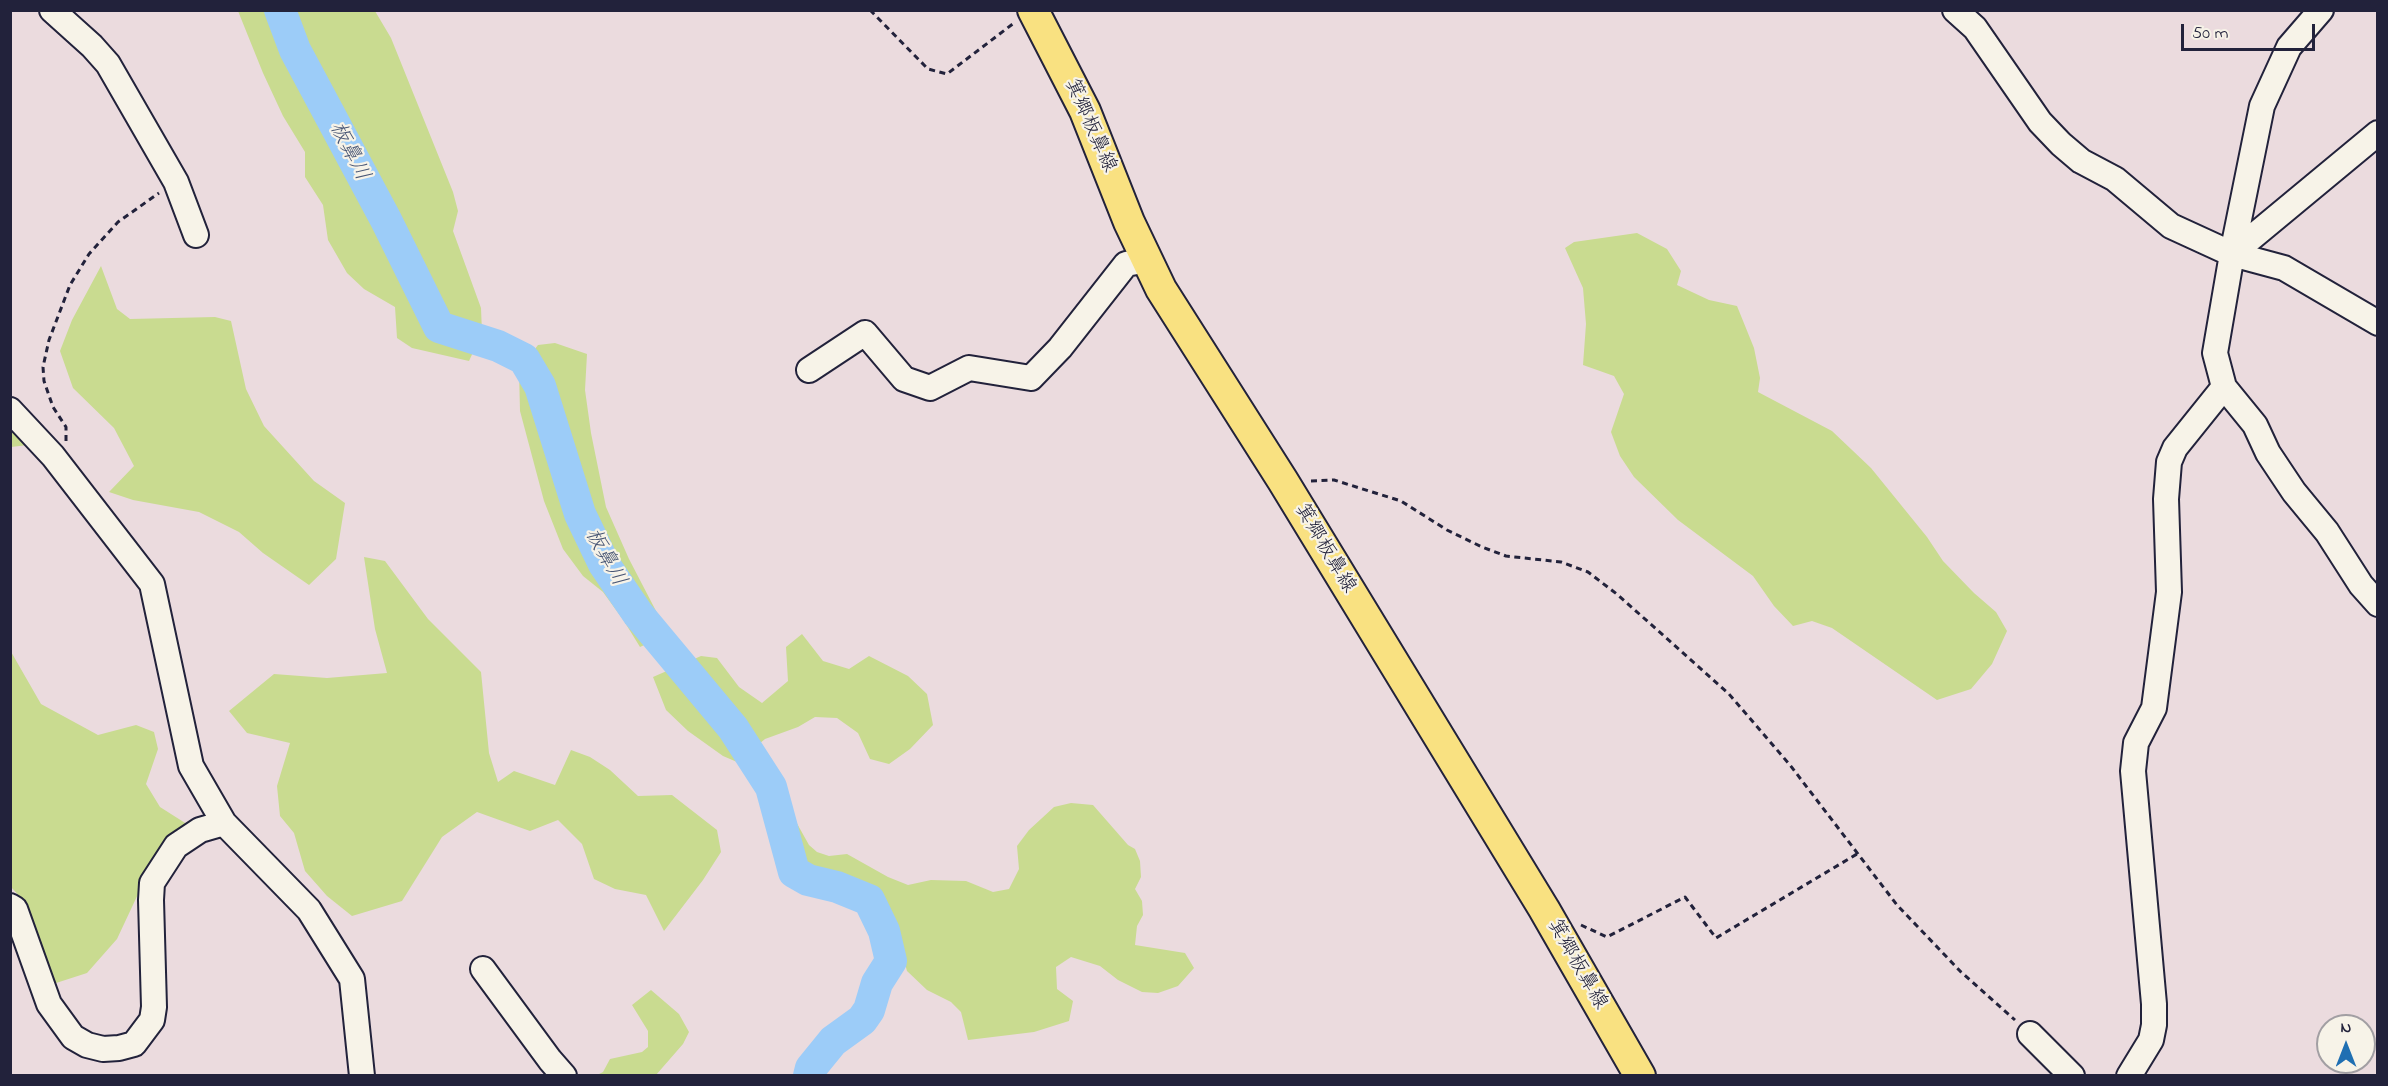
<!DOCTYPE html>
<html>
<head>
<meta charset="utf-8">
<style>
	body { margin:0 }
	#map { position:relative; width:2388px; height:1086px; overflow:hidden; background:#ebdbde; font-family:"Indie Flower",sans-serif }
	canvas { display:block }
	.frame { position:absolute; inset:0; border:12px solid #22223b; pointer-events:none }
	.north { position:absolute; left:2316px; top:1014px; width:60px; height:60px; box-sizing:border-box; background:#f7f3e8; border:2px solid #a29fa3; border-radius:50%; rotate:0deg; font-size:16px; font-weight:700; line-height:24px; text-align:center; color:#22223b }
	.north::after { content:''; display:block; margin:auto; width:21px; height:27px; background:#1f6fb2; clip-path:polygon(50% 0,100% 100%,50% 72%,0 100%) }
	.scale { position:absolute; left:2181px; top:24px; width:134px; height:27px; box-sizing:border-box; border:3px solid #22223b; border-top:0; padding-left:8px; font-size:18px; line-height:21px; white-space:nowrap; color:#22223b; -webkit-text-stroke:4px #f7f3e8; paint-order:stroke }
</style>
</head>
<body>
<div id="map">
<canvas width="2388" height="1086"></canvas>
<div class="frame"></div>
<div class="north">N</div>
<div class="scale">50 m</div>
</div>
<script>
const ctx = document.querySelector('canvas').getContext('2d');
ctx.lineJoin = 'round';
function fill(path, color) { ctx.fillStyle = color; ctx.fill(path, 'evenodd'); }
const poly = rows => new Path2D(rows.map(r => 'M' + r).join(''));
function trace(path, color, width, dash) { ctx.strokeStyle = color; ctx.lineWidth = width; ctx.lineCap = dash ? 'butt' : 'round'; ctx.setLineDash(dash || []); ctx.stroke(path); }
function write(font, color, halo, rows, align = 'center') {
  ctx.font = font + ' "Indie Flower","Klee One",sans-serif'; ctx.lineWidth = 4.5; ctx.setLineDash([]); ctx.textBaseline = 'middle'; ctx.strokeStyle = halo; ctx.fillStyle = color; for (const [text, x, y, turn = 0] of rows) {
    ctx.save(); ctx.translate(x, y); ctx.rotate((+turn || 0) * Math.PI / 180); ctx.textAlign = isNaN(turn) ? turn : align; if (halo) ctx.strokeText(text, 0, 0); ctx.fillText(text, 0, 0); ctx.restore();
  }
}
const green = poly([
	[238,11,375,11,391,38,453,192,458,211,453,231,481,308,482,333,469,361,412,348,397,338,395,307,364,289,347,273,328,240,323,205,305,177,305,152,283,116,263,73],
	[1637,233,1667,249,1681,271,1677,285,1709,300,1737,306,1754,348,1760,378,1758,392,1832,431,1871,468,1927,537,1943,561,1974,593,1996,612,2007,631,1992,664,1971,689,1937,700,1832,628,1812,621,1793,626,1774,606,1753,576,1678,520,1634,477,1620,456,1611,432,1624,394,1614,376,1583,365,1586,324,1583,288,1565,248,1574,242],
	[101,266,117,309,130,319,215,317,231,321,246,389,264,426,314,481,345,503,336,559,309,585,263,553,239,532,199,512,133,500,109,492,134,466,114,428,73,388,60,351,72,320],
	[555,343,587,354,585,390,591,433,606,507,629,559,668,634,640,647,624,621,603,592,583,576,563,549,544,501,520,411,519,370,538,345],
	[11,426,28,445,11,447],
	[364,557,385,561,428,619,481,672,489,753,498,782,514,771,555,785,571,750,590,757,610,770,638,796,672,795,717,830,721,852,703,880,664,931,646,895,615,889,594,879,582,844,558,820,530,831,477,812,442,837,402,901,352,916,327,896,305,871,294,833,280,816,277,786,290,743,247,733,229,711,274,674,327,678,387,673,375,629],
	[802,634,823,661,849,669,869,656,908,676,927,694,933,725,910,749,889,764,870,759,858,733,837,718,815,717,798,727,765,739,737,762,723,756,688,731,666,710,653,677,701,656,717,658,739,687,762,703,788,681,786,647],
	[10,650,41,704,98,735,136,725,154,732,158,749,146,784,160,807,193,828,154,860,117,939,87,973,53,984,22,899,11,887],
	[771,771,779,782,790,811,809,845,817,852,829,856,847,854,888,877,908,885,931,880,966,881,993,892,1009,889,1019,869,1017,846,1029,830,1054,807,1071,803,1093,805,1128,845,1135,849,1140,861,1141,877,1135,889,1142,901,1143,915,1137,926,1135,945,1185,953,1194,968,1178,986,1158,993,1142,992,1118,980,1100,966,1071,957,1056,967,1057,989,1073,1001,1069,1021,1034,1032,968,1040,961,1012,951,1002,927,990,907,971,891,915,882,896,838,877,807,867,790,849,768,806,758,776],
	[651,990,679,1014,689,1032,683,1044,656,1075,597,1075,603,1072,610,1059,642,1052,648,1047,648,1031,632,1005]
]);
const river = poly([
	[280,10,295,50,386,220,439,327,498,346,524,359,540,386,580,514,604,564,638,614,733,728,771,787,794,872,808,880,837,887,869,900,884,931,891,961,877,983,869,1010,862,1020,833,1041,811,1068,809,1076]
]);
const path = poly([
	[870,10,928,69,947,74,1014,23],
	[66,441,66,427,53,407,44,381,43,367,49,340,70,285,89,254,118,222,159,193],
	[1311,481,1334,480,1401,501,1447,530,1482,547,1506,556,1561,562,1588,572,1618,595,1729,694,1790,765,1897,905,1961,972,2015,1020],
	[1581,925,1607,937,1685,897,1716,938,1857,854]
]);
const minor = poly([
	[52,10,92,46,108,64,176,182,196,235],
	[1955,10,1975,28,2040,122,2061,144,2081,161,2115,179,2171,226,2232,254,2284,268,2378,323],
	[2378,133,2232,254,2215,353,2224,387,2255,425,2268,453,2294,492,2327,532,2361,585,2378,604],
	[2232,254,2262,106,2289,47,2321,10],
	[809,370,865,333,904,379,930,388,969,368,1031,378,1060,348,1126,264,1147,260],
	[10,410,53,456,152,584,191,766,224,823,309,910,352,979,362,1076],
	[10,906,15,909,49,1004,73,1037,87,1045,103,1049,119,1048,134,1044,152,1020,154,1007,151,900,152,883,176,846,200,830,224,823],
	[483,969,550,1060,564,1076],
	[2030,1034,2072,1076],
	[2129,1076,2151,1040,2154,1025,2154,1004,2133,771,2136,743,2154,708,2169,592,2166,499,2169,462,2175,448,2224,387]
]);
const major = poly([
	[1033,10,1085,111,1129,222,1161,289,1283,481,1544,909,1640,1076]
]);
const streetNames = [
	["箕郷板鼻線",1089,126,66],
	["箕郷板鼻線",1324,549,59],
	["箕郷板鼻線",1576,965,60]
];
const waterNames = [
	["板鼻川",348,152,63],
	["板鼻川",604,558,61]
];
fill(green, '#c9db90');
trace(river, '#9cccf8', 32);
trace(minor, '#22223b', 28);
trace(major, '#22223b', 34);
trace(path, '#22223b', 3, [6, 4.5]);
trace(minor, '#f7f3e8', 24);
trace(major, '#f9e181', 30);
write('20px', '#22223b', '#f7f3e8', streetNames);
write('italic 21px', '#475574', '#f7f3e8', waterNames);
</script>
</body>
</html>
